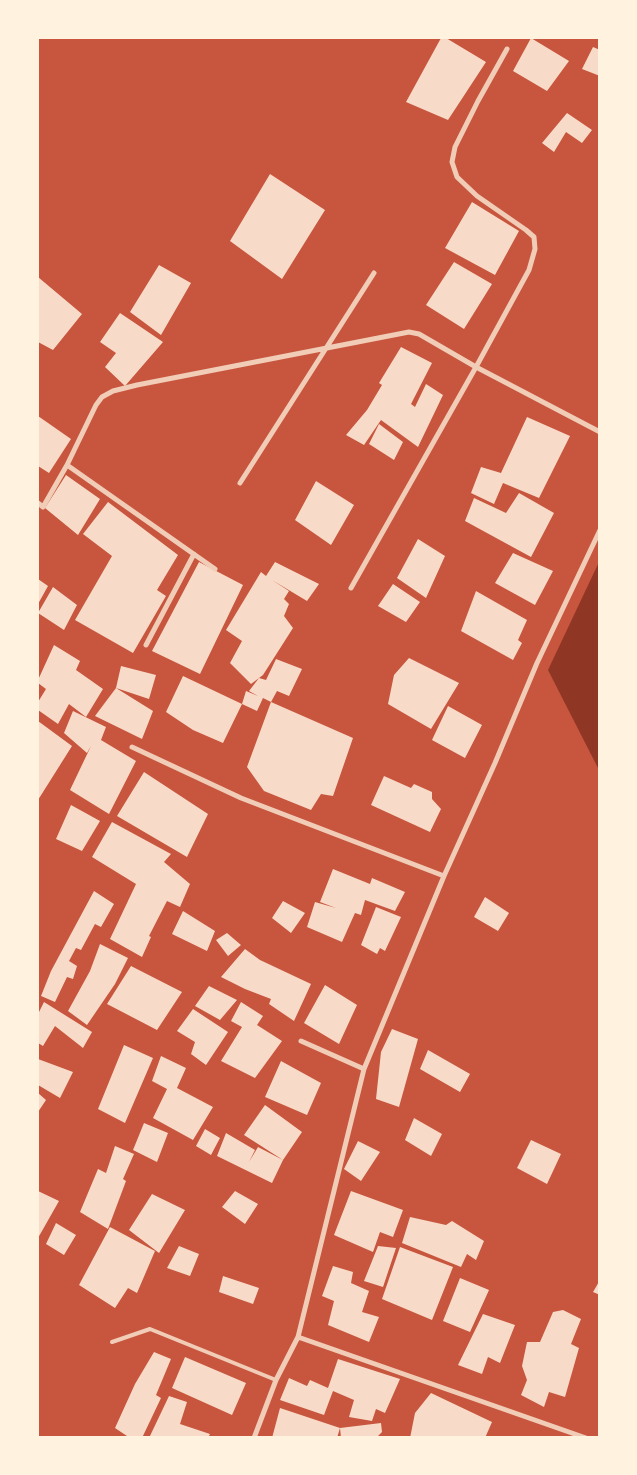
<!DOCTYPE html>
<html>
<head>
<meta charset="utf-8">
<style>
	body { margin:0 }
	#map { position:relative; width:637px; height:1475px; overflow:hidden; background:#c8553d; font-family:"Roboto Condensed",sans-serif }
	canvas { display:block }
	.frame { position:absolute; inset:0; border:39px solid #fff3e0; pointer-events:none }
</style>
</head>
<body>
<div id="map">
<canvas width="637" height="1475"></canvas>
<div class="frame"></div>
</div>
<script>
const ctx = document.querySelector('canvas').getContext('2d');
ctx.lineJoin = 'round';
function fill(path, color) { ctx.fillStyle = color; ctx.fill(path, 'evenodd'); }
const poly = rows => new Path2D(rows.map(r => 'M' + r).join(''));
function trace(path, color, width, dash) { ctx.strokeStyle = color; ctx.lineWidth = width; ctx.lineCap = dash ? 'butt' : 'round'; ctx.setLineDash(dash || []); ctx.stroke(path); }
const water = poly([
	[599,562,600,562,599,770,548,670]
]);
const building = poly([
	[441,38,446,38,486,62,448,120,406,102],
	[531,38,569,61,547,91,513,71],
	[593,47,600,50,600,76,582,69],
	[567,113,592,130,582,143,566,132,554,152,542,143],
	[270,174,325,210,282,279,230,241],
	[472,202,519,231,495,275,445,248],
	[454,262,492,284,464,329,426,305],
	[159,265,191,283,161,335,130,312],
	[38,277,82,314,53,350,38,342],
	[120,313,163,342,125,386,105,367,116,353,100,342],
	[401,347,432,363,411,404,415,407,426,384,443,395,418,447,381,420,364,445,346,435,367,410,382,385,379,383],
	[38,416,71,439,49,473,38,466],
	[527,417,570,436,539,498,503,483,494,504,471,493,481,467,501,473],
	[379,424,403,442,394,460,369,444],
	[66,475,100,499,78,535,45,508],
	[316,481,354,505,331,545,295,520],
	[519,493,554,513,531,557,465,521,474,498,506,513],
	[108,502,178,555,157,590,166,596,133,653,75,620,112,556,83,534],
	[418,539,445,556,426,598,397,578],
	[513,553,553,571,535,605,495,583],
	[199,562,243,585,200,674,152,651],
	[275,562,319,584,307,601,272,580,289,591,284,599,289,604,284,616,293,628,263,675,259,678,266,680,276,659,302,669,289,696,277,691,271,702,263,698,257,711,242,704,246,691,258,696,249,691,259,678,251,684,230,663,242,641,226,630,261,572,266,576],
	[38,579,48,586,38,604],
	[393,584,420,602,406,622,378,606],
	[53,587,77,605,64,630,38,613],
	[476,591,527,620,518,640,522,643,513,660,461,631],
	[54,645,80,661,76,670,103,689,86,717,69,704,58,724,38,710,38,702,46,689,38,683,38,680],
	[409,658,459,683,431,729,388,704,394,675],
	[121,666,156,675,149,699,116,688],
	[183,676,242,704,223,743,193,730,166,712],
	[116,688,153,711,142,739,95,716],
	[271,702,353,738,333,796,321,794,311,810,264,791,247,767],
	[448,706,482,725,465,758,432,740],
	[73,711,106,727,101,740,136,761,109,814,70,790,91,746,87,753,64,733],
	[38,721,72,746,38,800],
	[144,772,208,814,187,857,117,816],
	[384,776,411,788,414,784,432,792,432,799,441,809,430,832,371,805],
	[71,805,100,821,82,851,56,839],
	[112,822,171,854,164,862,190,884,180,907,167,901,149,936,151,937,142,957,110,939,136,884,92,857],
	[333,869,370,884,372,878,405,892,395,911,365,900,361,915,355,913,342,942,307,927,315,902,336,908,320,902],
	[94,891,114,904,101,927,95,924,81,950,76,948,69,961,77,966,73,979,67,977,55,1002,41,996,51,971],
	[485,897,509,913,498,931,474,917],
	[283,901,305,913,291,933,272,918],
	[376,907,401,917,385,951,380,948,377,954,361,945],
	[183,911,215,931,207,951,172,934],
	[227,933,241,945,228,956,216,940],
	[100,944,128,958,115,984,87,1025,68,1011,90,971],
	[245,949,260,960,311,984,294,1021,269,1004,271,999,245,989,221,977],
	[131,966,182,992,157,1030,107,1004],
	[325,985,357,1005,339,1044,304,1023],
	[209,986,237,1000,220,1020,195,1006],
	[44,1002,92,1032,83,1048,55,1026,43,1046,38,1043,38,1014],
	[241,1002,263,1016,257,1025,282,1041,255,1078,221,1061,242,1027,231,1021],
	[193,1009,228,1032,206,1065,191,1054,195,1042,177,1031],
	[392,1029,418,1039,399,1107,376,1099,381,1052],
	[124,1045,153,1058,125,1123,98,1109],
	[428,1050,470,1074,460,1092,420,1069],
	[161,1056,186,1068,177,1088,213,1107,193,1140,153,1118,167,1089,152,1081],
	[38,1059,73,1072,60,1098,38,1085],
	[281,1061,321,1083,307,1115,265,1097],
	[38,1093,46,1100,38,1112],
	[265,1105,302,1132,283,1160,244,1135],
	[414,1118,442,1134,431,1156,405,1140],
	[144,1123,168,1133,157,1162,133,1150],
	[205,1129,220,1138,211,1155,196,1146],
	[226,1133,255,1150,249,1162,258,1147,283,1160,272,1183,217,1156],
	[531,1140,561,1154,547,1184,517,1168],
	[358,1141,380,1152,361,1181,344,1169],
	[115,1146,134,1154,123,1179,126,1181,108,1229,80,1212,98,1169,106,1173],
	[38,1191,59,1201,38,1238],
	[235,1191,258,1204,245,1224,222,1207],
	[351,1191,403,1210,393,1237,380,1232,373,1252,334,1235],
	[152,1194,185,1210,159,1253,129,1230],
	[410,1217,446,1225,452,1221,484,1241,476,1260,467,1254,461,1267,402,1243],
	[56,1223,76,1235,64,1255,46,1244],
	[110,1227,155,1251,137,1293,128,1288,115,1308,79,1285],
	[179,1246,199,1254,190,1276,167,1268],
	[378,1246,396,1248,383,1287,364,1281],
	[400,1247,453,1267,432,1320,382,1299],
	[333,1266,353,1272,351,1283,369,1291,362,1312,379,1317,369,1342,328,1325,334,1301,322,1296],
	[223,1276,259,1288,253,1304,219,1292],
	[460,1278,489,1290,470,1332,443,1321],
	[600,1280,600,1295,593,1292],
	[563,1310,581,1319,571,1344,579,1348,565,1397,549,1392,544,1407,521,1395,527,1380,522,1366,527,1342,540,1342,553,1312],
	[483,1314,515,1325,500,1363,488,1357,482,1374,458,1365],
	[154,1352,171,1359,156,1395,161,1398,142,1438,130,1438,115,1428,135,1384],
	[185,1357,246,1383,232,1415,172,1388],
	[338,1359,400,1379,385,1413,376,1409,372,1421,349,1417,354,1400,333,1391,324,1415,280,1400,289,1378,307,1386,310,1380,328,1388],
	[431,1393,492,1422,485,1438,410,1438,415,1413],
	[169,1396,187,1402,180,1424,210,1434,208,1438,149,1438],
	[280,1408,340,1428,337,1438,272,1438],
	[381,1423,382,1432,376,1438,341,1438,340,1428]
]);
const service = poly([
	[112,1342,150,1329,276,1380]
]);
const minor = poly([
	[67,465,215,569],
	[240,483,374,273],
	[38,503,43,507,67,465,96,405,102,397,113,391,137,385,409,332,419,334,476,367,600,432],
	[351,588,476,367,529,270,535,249,534,237,526,230,477,196,457,177,452,162,455,147,478,101,507,49],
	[146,645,194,554],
	[132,747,241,798,444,876],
	[301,1041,364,1069],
	[298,1337,586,1438],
	[254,1438,276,1380,298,1337,364,1069,444,876,495,763,537,663,600,530]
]);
fill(water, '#8f3625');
fill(building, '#f7dbc8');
trace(service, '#f1ccb7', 4);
trace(minor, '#f1ccb7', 5);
</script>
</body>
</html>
